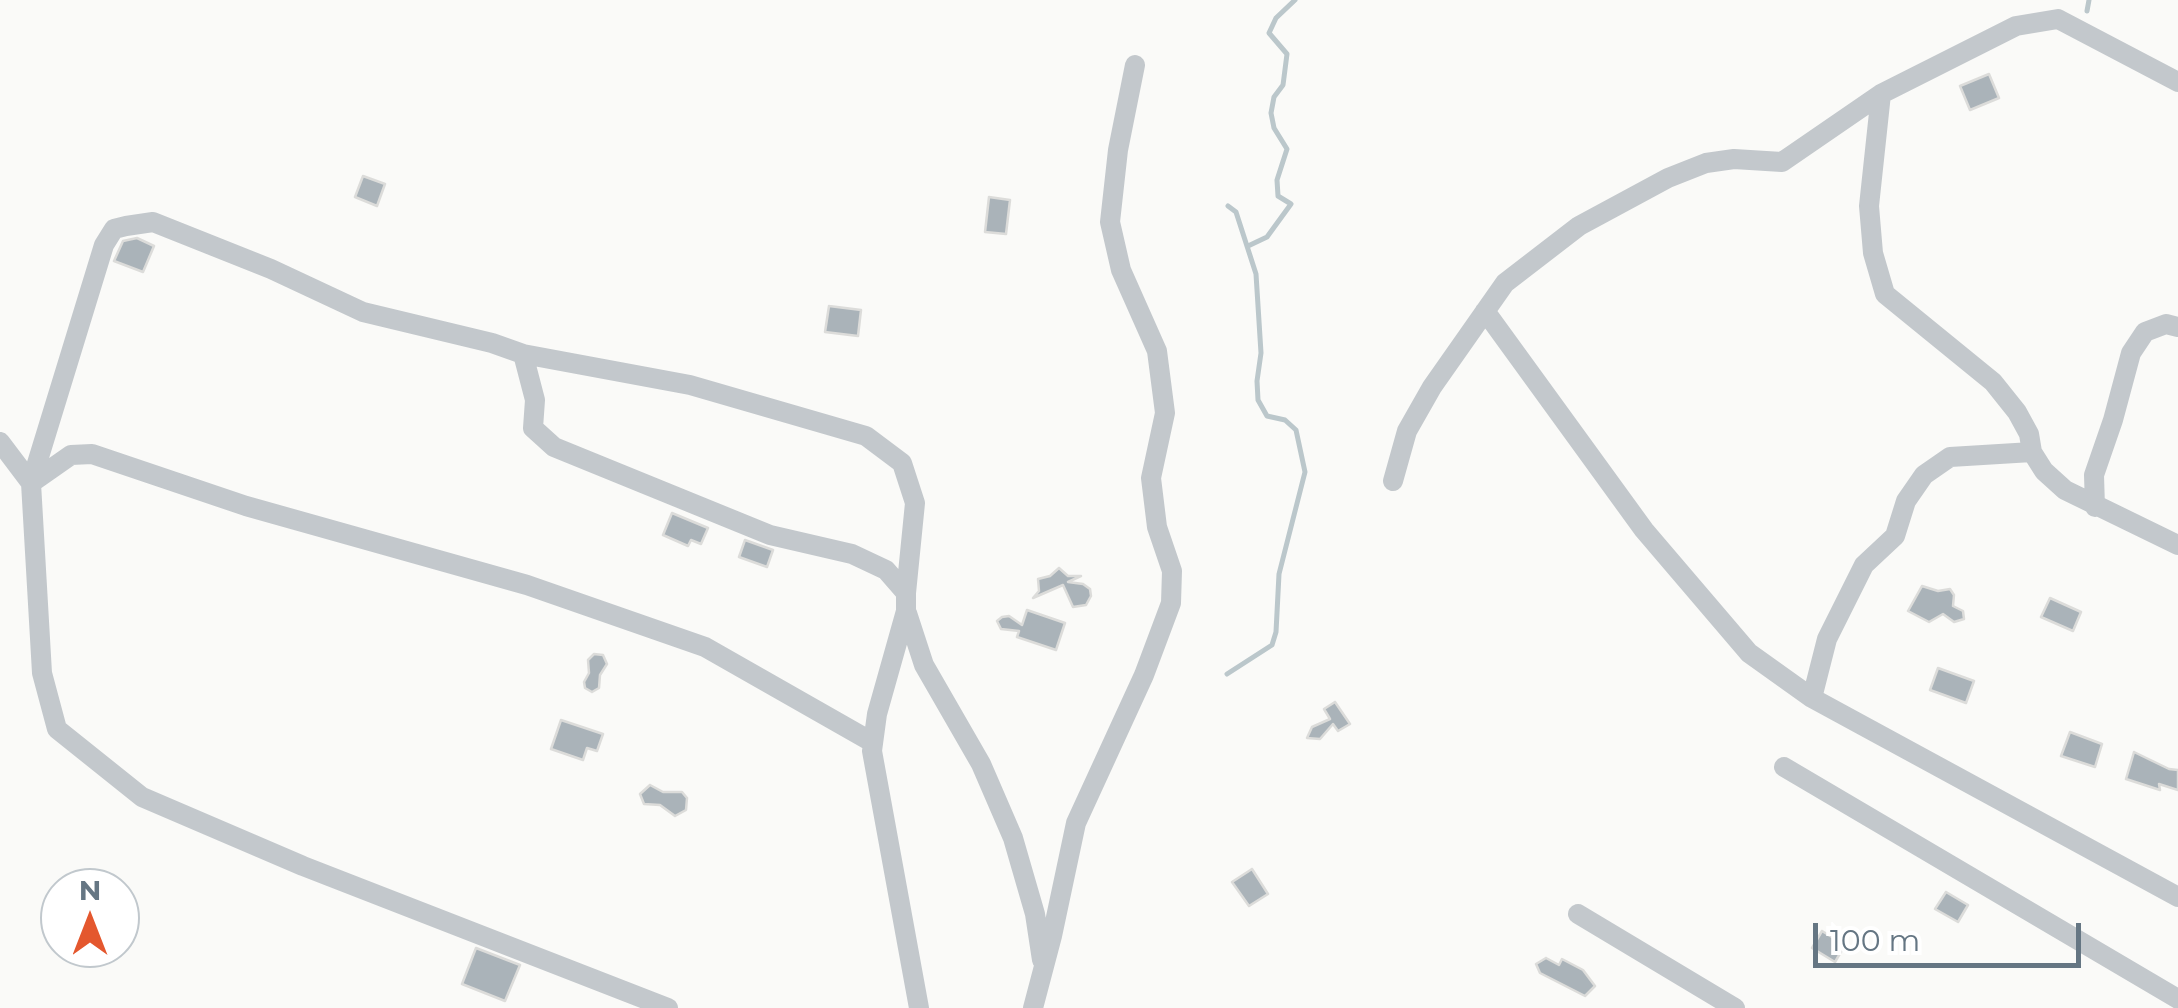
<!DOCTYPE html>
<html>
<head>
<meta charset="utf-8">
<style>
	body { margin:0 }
	#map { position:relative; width:2178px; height:1008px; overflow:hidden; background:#fafaf8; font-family:Montserrat,sans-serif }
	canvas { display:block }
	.north { position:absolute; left:40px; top:868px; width:100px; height:100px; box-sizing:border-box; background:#fff; border:2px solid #c1c8cd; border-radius:50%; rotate:0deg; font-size:28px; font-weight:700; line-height:40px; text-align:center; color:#657683 }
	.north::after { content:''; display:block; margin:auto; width:35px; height:45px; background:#e4572e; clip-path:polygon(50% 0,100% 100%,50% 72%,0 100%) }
	.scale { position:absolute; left:1813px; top:923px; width:268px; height:45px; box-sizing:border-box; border:5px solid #657683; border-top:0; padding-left:12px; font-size:30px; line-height:35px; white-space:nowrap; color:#657683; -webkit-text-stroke:8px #fff; paint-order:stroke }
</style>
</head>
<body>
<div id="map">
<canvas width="2178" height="1008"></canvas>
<div class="north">N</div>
<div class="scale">100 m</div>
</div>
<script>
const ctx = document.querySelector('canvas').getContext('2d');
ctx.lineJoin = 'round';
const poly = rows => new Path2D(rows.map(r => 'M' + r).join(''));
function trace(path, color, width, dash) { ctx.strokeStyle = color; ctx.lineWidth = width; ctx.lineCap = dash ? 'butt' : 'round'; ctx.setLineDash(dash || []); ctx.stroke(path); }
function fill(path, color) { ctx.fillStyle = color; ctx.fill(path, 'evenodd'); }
const stream = poly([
	[2087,11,2089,0],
	[1248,246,1267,237,1291,204,1278,196,1277,180,1287,149,1274,128,1271,113,1274,97,1283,85,1287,54,1269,33,1276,18,1295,0],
	[1227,674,1272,645,1276,632,1279,574,1305,472,1296,430,1285,420,1267,416,1258,400,1257,381,1261,353,1256,274,1236,212,1228,206]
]);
const building = poly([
	[1989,74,1999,98,1970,110,1960,86,1989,74],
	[363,176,385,184,377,206,355,197,363,176],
	[989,197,1010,200,1006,234,985,232,989,197],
	[137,238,154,246,143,272,114,261,123,241,137,238],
	[829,306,861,310,858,336,825,332,829,306],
	[672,513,708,528,701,544,691,540,688,546,663,535,672,513],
	[745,540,773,550,767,567,739,557,745,540],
	[1059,568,1068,576,1081,576,1068,582,1083,584,1090,589,1091,596,1086,605,1073,607,1063,585,1033,598,1039,591,1038,579,1050,576,1059,568],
	[1922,586,1938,591,1950,589,1954,595,1953,606,1963,611,1964,619,1954,622,1943,614,1929,622,1908,611,1922,586],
	[2050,598,2081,612,2073,631,2041,617,2050,598],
	[1027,610,1065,623,1056,650,1017,637,1019,631,1001,629,997,621,1002,617,1009,616,1022,625,1027,610],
	[594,654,603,655,607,664,600,675,599,688,592,692,585,688,584,682,589,673,588,660,594,654],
	[1938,668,1974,681,1966,703,1930,690,1938,668],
	[1335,702,1350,724,1338,731,1333,724,1320,739,1307,738,1312,727,1330,719,1324,709,1335,702],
	[561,720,603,734,597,751,587,748,583,760,551,749,561,720],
	[2070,732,2102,744,2095,767,2061,756,2070,732],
	[2134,752,2169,769,2178,770,2178,790,2159,784,2160,790,2126,779,2134,752],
	[650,785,663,792,682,792,687,798,686,810,675,816,660,805,644,804,640,794,650,785],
	[1252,869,1268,894,1249,906,1232,882,1252,869],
	[1946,892,1968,905,1958,922,1935,909,1946,892],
	[1822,931,1845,945,1835,962,1812,948,1822,931],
	[476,948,520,965,505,1001,462,984,476,948],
	[1546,958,1559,965,1562,959,1583,970,1595,986,1585,996,1540,973,1536,964,1546,958]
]);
const minor = poly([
	[1881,94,1869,206,1873,253,1885,294,1993,382,2017,412,2029,434,2032,452,2044,471,2065,490,2178,545],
	[1485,311,1644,530,1749,653,1812,698,2178,897],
	[523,354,690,385,866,436,902,463,915,503,906,593],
	[0,442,31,483,42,673,57,729,142,797,303,866,668,1008],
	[1393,481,1407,431,1432,387,1505,283,1579,226,1668,178,1706,163,1734,159,1782,162,1881,94,2016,26,2058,19,2178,82],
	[31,483,104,245,114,229,126,226,153,222,271,269,363,312,492,343,523,354,535,400,533,428,554,447,770,535,852,554,886,570,906,593,906,611,877,714,872,751,919,1008],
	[31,483,71,455,92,454,246,506,527,585,705,647,872,742],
	[2095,507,2094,475,2113,420,2131,353,2145,332,2166,324,2178,327],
	[907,613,924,665,981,764,1013,838,1035,914,1042,960],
	[1812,698,1827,639,1864,565,1895,536,1906,501,1924,475,1950,457,2032,452],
	[1784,767,2178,999],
	[1578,914,1735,1008],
	[1033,1008,1052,936,1076,823,1144,675,1171,603,1172,571,1157,527,1151,478,1165,413,1157,351,1121,270,1110,222,1118,150,1135,65]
]);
trace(stream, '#bbc7cb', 5);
fill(building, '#aab3b9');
trace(building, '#dcdcda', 2.5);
trace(minor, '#c3c8cc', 20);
</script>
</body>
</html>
